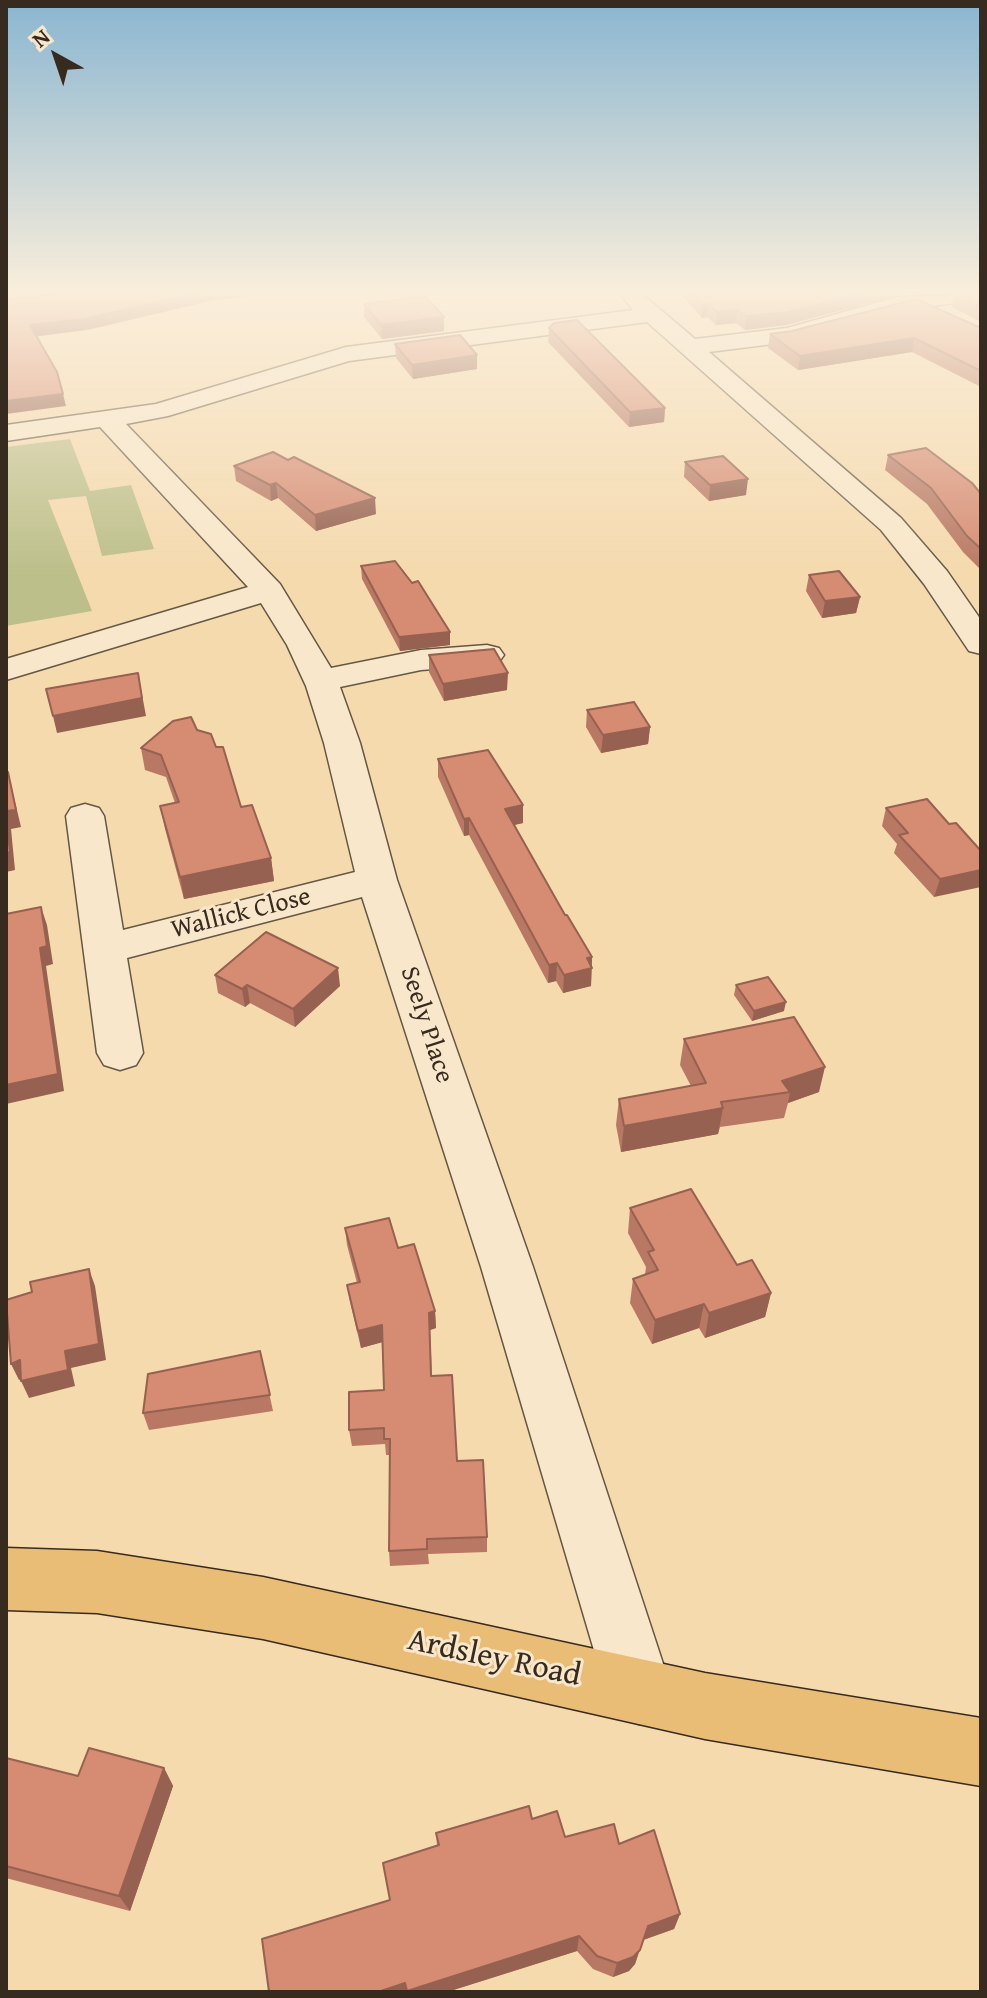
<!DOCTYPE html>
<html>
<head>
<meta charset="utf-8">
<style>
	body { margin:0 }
	#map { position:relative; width:987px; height:1998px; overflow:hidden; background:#f5daae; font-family:"Gentium Book Plus",serif }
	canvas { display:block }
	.frame { position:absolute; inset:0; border:8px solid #372b20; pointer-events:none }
	.north { position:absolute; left:16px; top:16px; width:80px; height:80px; -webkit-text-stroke:6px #f8e7ca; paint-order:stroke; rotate:320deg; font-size:22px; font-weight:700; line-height:32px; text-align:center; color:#372b20 }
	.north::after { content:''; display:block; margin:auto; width:28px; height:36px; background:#372b20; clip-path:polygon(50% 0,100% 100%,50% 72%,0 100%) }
</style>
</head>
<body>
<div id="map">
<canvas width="987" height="1998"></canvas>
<div class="frame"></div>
<div class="north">N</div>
</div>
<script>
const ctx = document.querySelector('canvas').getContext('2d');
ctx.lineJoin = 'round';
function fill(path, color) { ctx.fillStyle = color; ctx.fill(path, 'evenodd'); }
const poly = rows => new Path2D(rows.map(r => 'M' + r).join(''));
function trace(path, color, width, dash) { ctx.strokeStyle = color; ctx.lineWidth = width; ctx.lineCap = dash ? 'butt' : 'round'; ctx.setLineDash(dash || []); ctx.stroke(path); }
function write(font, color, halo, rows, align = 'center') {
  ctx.font = font + ' "Gentium Book Plus",serif'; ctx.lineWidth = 6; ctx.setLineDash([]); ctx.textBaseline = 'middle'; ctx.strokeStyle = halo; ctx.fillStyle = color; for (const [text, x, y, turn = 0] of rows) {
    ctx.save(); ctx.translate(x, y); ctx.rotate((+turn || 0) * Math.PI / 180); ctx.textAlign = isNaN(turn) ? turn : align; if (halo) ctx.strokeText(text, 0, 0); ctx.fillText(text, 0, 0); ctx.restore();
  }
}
const green = poly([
	[70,439,90,491,131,485,154,549,102,556,86,496,48,500,92,611,6,626,6,447]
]);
const minor = poly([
	[620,294,642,294,695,339,787,328,897,297,981,294,981,300,899,310,789,342,709,352,901,518,947,571,981,620,981,654,969,651,924,584,881,530,647,322,349,361,168,416,126,424,280,584,331,668,421,650,487,645,499,648,504,655,499,662,487,665,421,670,340,687,360,743,397,880,533,1267,672,1691,662,1714,639,1724,616,1714,606,1691,481,1267,362,897,127,958,143,1053,136,1065,120,1070,104,1065,97,1053,66,816,71,808,85,804,99,808,104,816,123,930,355,872,324,743,306,686,287,645,261,603,6,680,6,659,248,587,100,427,6,441,6,425,156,404,346,347,633,310,620,294]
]);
const major = poly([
	[6,1548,97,1551,263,1577,705,1673,981,1718,981,1786,705,1739,263,1639,97,1613,6,1610,6,1548]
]);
const wall = poly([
	[680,294,903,294,786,325,745,330,736,323,716,325,707,317,702,318],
	[955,294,981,294,981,322,952,307],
	[364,304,444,317,444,331,382,339,364,317],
	[549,328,665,408,664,422,629,427,548,342],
	[981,328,981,387,912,352,798,370,768,348,770,334],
	[395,344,477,355,477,369,413,379,396,358],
	[888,455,981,494,981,570,963,552,927,504,885,470],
	[288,460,376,514,316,531,278,498,271,501,236,481,234,466],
	[685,462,746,495,709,501,684,477],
	[361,566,450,632,450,645,400,651,362,579],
	[809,575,860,597,856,613,822,618,806,591],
	[429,655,507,690,444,701,429,672],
	[587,710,650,727,648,744,601,753,586,727],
	[197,730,271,858,274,881,184,899,165,829,160,806,175,803,166,777,145,770,141,748],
	[438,759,523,805,523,823,514,825,565,915,592,957,591,986,563,993,556,981,548,983,469,835,464,836,438,777],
	[886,808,949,824,981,851,934,897,894,853,897,844,882,826],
	[215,975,340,986,295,1027,250,1003,245,1007,218,993],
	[736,985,784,1011,752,1021,734,995],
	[684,1039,819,1092,788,1103,784,1118,720,1127,718,1134,621,1152,616,1125,619,1099,691,1086,680,1065],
	[630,1208,737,1265,771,1293,765,1317,705,1338,699,1328,652,1344,630,1303,633,1279,645,1275,646,1267,628,1233],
	[345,1228,398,1248,435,1311,436,1328,430,1330,432,1376,457,1461,487,1537,487,1552,428,1554,429,1564,390,1566,389,1551,390,1455,386,1455,385,1444,352,1446,349,1430,384,1390,382,1342,361,1348,350,1302,347,1285,357,1283,347,1245],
	[260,1351,273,1411,149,1430,143,1413],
	[6,1758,78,1776,164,1768,173,1786,130,1911,6,1878],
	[532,1819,565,1837,619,1844,680,1914,674,1929,643,1940,635,1964,629,1971,613,1977,593,1969,577,1951,447,1992,269,1992,390,1900,437,1846,436,1833]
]);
const shadedWall = poly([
	[192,294,246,294,247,296,211,301,87,330,32,337,30,325],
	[856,294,903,294,786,325,745,330,746,316],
	[703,304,709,304,707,317,702,318],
	[737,310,736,323,716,325,717,312],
	[444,317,444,331,382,339,381,325],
	[914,338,912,352,798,370,800,356],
	[477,355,477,369,413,379,412,365],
	[63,394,66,406,6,414,6,401],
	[665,408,664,422,629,427,630,412],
	[748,479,746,495,709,501,710,485],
	[276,483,278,498,271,501,270,485],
	[375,498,376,514,316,531,315,515],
	[860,597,856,613,822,618,825,601],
	[450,632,450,645,400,651,399,637],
	[138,673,146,716,57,733,53,716],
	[508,673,507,690,444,701,443,684],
	[650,727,648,744,601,753,603,735],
	[8,772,21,827,11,829,15,870,6,872,6,811],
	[523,805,523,823,505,827,505,809],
	[469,818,469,835,464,836,464,819],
	[271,858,274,881,184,899,180,877],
	[981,870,981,887,934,897,940,879],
	[41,907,47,925,53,964,46,966,64,1091,6,1104,6,1085,40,948],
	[592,957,591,986,563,993,564,975,587,958],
	[557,963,556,981,548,983,549,965],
	[338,968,340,986,295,1027,293,1009],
	[247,985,250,1003,245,1007,242,989],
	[786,1002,784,1011,752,1021,754,1011],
	[825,1067,819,1092,788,1103,790,1092,782,1081],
	[723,1108,718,1134,621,1152,624,1126],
	[89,1269,95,1286,106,1360,71,1368,75,1386,29,1398,21,1381,65,1351],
	[771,1293,765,1317,705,1338,709,1313],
	[704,1304,699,1328,652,1344,655,1320],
	[435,1311,436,1328,430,1330,429,1313],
	[382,1325,383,1342,361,1348,358,1331],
	[20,1360,28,1376,19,1380,11,1364],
	[164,1768,173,1786,130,1911,119,1896],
	[680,1914,674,1929,643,1940,635,1964,629,1971,613,1977,617,1963,648,1926],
	[579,1936,577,1951,447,1992,407,1992,407,1991],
	[405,1983,407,1992,378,1992]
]);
const building = poly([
	[56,294,192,294,84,319,30,325,57,372,63,394,6,401,6,299,56,294],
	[693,294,856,294,788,312,746,316,737,310,717,312,709,304,703,304,693,294],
	[955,294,981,294,981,307,955,294],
	[425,296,444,317,381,325,364,304,425,296],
	[916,299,981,328,981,371,914,338,800,356,770,334,792,331,916,299],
	[577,320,665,408,630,412,549,328,554,323,577,320],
	[460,335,477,355,412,365,395,344,460,335],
	[926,448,972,483,981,494,981,549,967,536,931,488,888,455,926,448],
	[273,452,288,460,294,457,375,498,315,515,276,483,270,485,234,466,273,452],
	[723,456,748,479,710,485,685,462,723,456],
	[395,561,412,583,418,581,450,632,399,637,361,566,395,561],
	[839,571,860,597,825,601,809,575,839,571],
	[494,649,508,673,443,684,429,655,494,649],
	[138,673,142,698,53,716,46,689,138,673],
	[634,702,650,727,603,735,587,710,634,702],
	[191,717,197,730,211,734,216,747,223,747,241,807,252,805,271,858,180,877,160,806,179,802,161,755,141,748,173,721,191,717],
	[488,750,523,805,505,809,565,915,567,915,592,957,587,958,592,968,564,975,557,963,549,965,469,818,464,819,438,759,488,750],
	[8,772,16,810,6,811,6,774,8,772],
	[927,799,949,824,956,823,981,851,981,870,940,879,899,835,908,833,886,808,927,799],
	[6,819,10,852,6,853,6,819],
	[41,907,47,946,40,948,58,1074,6,1085,6,914,41,907],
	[266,932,338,968,293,1009,247,985,242,989,215,975,266,932],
	[768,977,786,1002,754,1011,736,985,768,977],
	[794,1017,825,1067,782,1081,790,1092,721,1102,723,1108,624,1126,619,1099,706,1083,684,1039,794,1017],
	[691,1189,737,1265,752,1260,771,1293,709,1313,704,1304,655,1320,633,1279,658,1270,648,1252,654,1250,630,1208,691,1189],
	[389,1218,398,1248,414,1244,435,1311,429,1313,431,1376,452,1375,457,1461,483,1460,487,1537,427,1539,427,1549,389,1551,390,1439,384,1439,384,1428,349,1430,349,1392,384,1390,382,1325,358,1331,347,1285,360,1282,345,1228,389,1218],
	[89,1269,99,1344,65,1351,68,1370,21,1381,20,1360,11,1364,6,1300,32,1292,30,1282,89,1269],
	[260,1351,270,1395,143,1413,148,1374,260,1351],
	[89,1748,164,1768,119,1896,6,1866,6,1758,78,1776,89,1748],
	[529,1806,532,1819,557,1811,565,1837,614,1824,619,1844,654,1830,680,1914,648,1926,640,1950,633,1957,617,1963,597,1956,579,1936,407,1991,405,1983,378,1992,269,1992,262,1939,390,1900,383,1863,439,1845,436,1833,529,1806]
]);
const streetNames = [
	["Wallick Close",241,914,-14],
	["Seely Place",426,1025,72]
];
const nearStreetnames = [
	["Ardsley Road",494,1659,12]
];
fill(green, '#bcbf8a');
trace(minor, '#665744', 3);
trace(major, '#372b20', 3);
fill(minor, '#f8e7ca');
fill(major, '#eabd77');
fill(wall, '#b87863');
fill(shadedWall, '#966150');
fill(building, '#d68b73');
trace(building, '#966150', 2);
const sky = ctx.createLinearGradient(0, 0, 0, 573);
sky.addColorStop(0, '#8ab6d1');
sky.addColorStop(0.51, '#faeedb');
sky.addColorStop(1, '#faeedb00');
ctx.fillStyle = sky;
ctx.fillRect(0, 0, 987, 573);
write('26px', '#372b20', '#f8e7ca', streetNames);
write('32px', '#372b20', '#f8e7ca', nearStreetnames);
</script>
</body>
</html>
